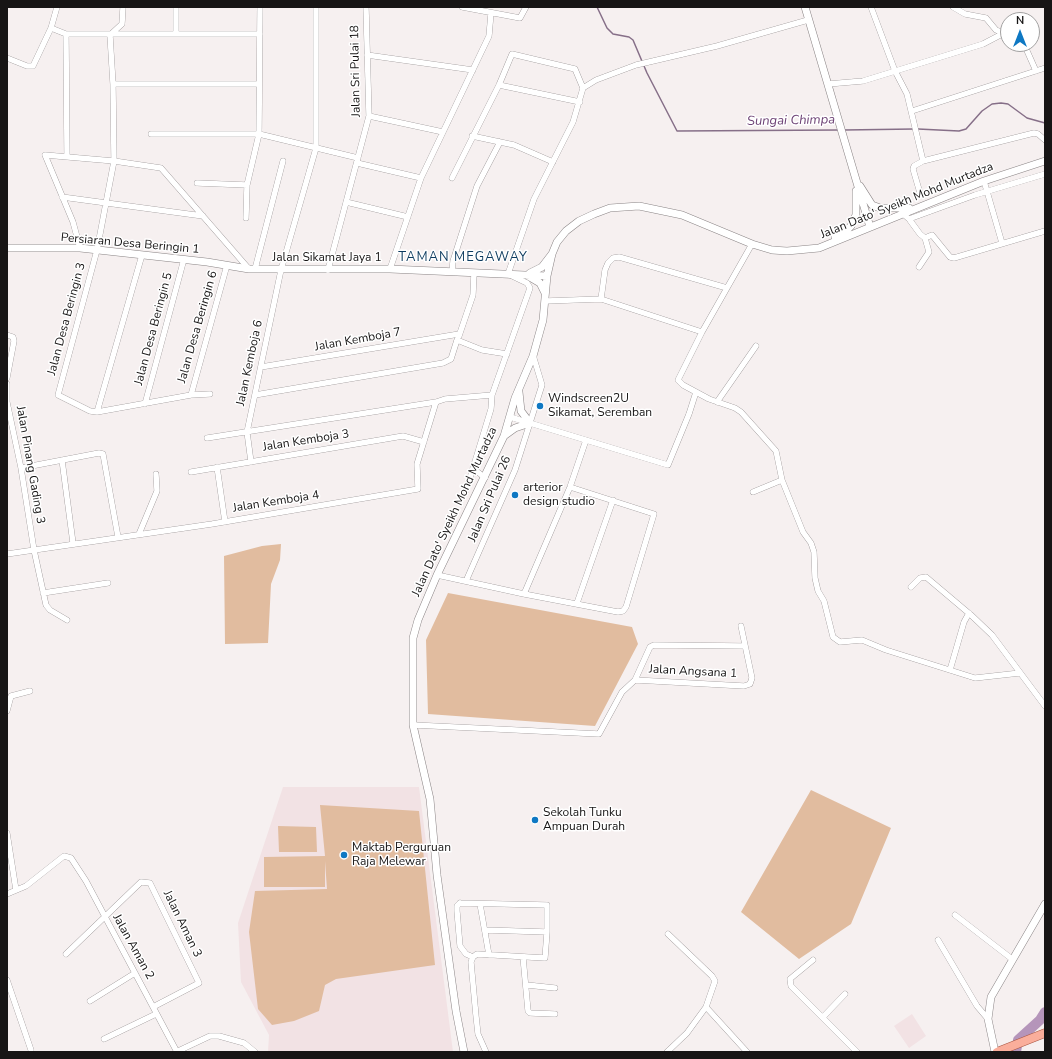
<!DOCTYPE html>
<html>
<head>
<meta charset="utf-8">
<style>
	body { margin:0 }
	#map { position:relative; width:1052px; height:1059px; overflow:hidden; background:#f6f0f0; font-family:"Nunito Sans",sans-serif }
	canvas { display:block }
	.frame { position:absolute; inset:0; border:8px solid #171515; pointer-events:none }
	.north { position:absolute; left:1000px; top:12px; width:40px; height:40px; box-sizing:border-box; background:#fff; border:1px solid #a2a1a1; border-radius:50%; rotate:0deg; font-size:11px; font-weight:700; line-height:16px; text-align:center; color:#171515 }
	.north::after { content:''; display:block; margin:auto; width:14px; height:18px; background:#0e78c3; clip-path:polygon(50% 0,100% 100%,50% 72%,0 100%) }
</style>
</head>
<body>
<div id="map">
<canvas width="1052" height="1059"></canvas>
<div class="frame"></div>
<div class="north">N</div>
</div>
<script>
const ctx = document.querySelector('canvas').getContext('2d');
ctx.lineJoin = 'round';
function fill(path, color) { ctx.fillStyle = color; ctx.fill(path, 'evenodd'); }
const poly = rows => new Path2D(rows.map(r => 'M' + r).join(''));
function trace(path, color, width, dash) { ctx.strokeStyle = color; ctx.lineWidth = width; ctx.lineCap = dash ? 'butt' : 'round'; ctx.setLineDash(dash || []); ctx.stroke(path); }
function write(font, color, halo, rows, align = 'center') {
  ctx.font = font + ' "Nunito Sans",sans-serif'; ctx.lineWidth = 3; ctx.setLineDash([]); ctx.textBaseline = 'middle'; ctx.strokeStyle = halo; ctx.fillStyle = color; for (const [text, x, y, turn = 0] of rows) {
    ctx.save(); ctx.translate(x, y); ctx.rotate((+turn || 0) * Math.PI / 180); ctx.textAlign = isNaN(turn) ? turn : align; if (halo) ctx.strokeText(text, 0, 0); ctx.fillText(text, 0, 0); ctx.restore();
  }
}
const built = poly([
	[283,787,419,787,453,1052,268,1052,269,1035,241,982,238,923],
	[912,1014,926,1036,909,1048,894,1026]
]);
const green = poly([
	[281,544,280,560,271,584,268,643,225,644,224,556,262,546],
	[448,593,632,627,638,644,595,726,428,714,426,640],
	[811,790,891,828,851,924,799,959,741,912],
	[320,805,419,811,435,965,336,979,325,985,319,1011,294,1021,272,1025,258,1009,249,932,255,891,327,889,325,861,325,887,264,887,264,857,325,856],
	[278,826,316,827,317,852,279,852]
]);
const stream = poly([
	[597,7,607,28,613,34,629,37,633,40,647,73,677,131,838,130],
	[918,129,959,131,966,129,982,111,992,104,1001,103,1008,104,1027,118,1045,123],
	[844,130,914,129]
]);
const river = poly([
	[1016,1052,1018,1040,1040,1020,1045,1012]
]);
const street = poly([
	[123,7,122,24,110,35,113,84,114,161,97,250,58,395,90,411,97,412,191,395,210,394],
	[462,7,520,18,526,7],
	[871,7,895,71,907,94,923,161],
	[953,7,965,14,986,18,996,30,1004,33],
	[51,28,66,34,260,34],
	[66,34,67,156],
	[176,34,176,7],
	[1024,44,1036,71],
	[367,55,473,70],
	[7,58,27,66,33,66,51,28,57,7],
	[113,84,259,84],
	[828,84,863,81,983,44,1004,33,1008,33],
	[499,85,580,102],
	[912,111,1045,68],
	[369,116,443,132],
	[151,134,259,134,358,158],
	[472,136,514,145,553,162],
	[357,163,421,178],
	[452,178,499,85,512,54,575,69,583,88],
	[984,181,1002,243],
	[197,183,247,185],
	[920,193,913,169,914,166,923,161,1034,133,1038,134,1045,140],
	[62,197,203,216],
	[346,202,408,217],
	[902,213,909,219,920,234,925,238,932,235,950,257,954,258,1045,231],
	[246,218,247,185,259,134,260,7],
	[909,219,975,195,1045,174],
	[752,244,702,332,678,380,683,385,709,399,735,408,741,412,776,451,782,480,803,532,811,543,814,552,815,578,818,591,824,601,833,637,840,642,862,640,886,650,975,678,1020,673],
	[80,248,73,222,45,155,114,161,161,168,249,269],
	[919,267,929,252,925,238],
	[255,269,283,161],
	[390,269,421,178,489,36,491,13],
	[328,270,369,116,366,7],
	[452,272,453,261,477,186,500,142],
	[601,299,605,270,608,263,613,258,619,257,727,288],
	[546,301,601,299,702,332],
	[7,335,13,337,14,341,7,378],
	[459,336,473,295,474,273],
	[261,367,459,334],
	[7,384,7,402,21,468,34,550,46,605,50,610,67,620],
	[191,395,227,265],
	[255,395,443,363,451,359,457,340,482,350,507,354],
	[717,402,756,346],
	[145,404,184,259],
	[97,412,142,255],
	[510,417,668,465,689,414,696,392],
	[207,438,436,402],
	[62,460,73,543],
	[251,462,247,432,281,270,316,148,316,7],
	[217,467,225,522],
	[21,468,99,453,103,454,118,537],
	[473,468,485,478],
	[191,472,403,436,424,442],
	[466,491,491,409,492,395,530,288,527,283,508,274,534,199,573,122,583,88,596,80,636,65,717,46,808,20],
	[753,492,782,480],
	[139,534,157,491,156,474],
	[7,554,212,524,418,489,417,464,436,402,445,399,492,395],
	[437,575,524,594,618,612,623,611,626,607,654,514,570,487],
	[466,581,515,470,542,385,533,355],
	[911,587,920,578,926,577,971,615,992,635,1045,706],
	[43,593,108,583],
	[524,594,570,487,586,440],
	[577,603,613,500],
	[950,670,964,622,969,613],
	[635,680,744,686,750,684,752,678,741,626],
	[7,711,11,696,30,691],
	[413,725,599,734,622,692,635,680,650,647,654,645,744,646],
	[7,833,16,890],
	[7,894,26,886,64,856,71,858,86,881,177,1052],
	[460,903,547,905,547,932,545,958,477,954,473,957,466,954,460,946,457,911,457,906,460,903],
	[480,904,489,955],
	[955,915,1012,959],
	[485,930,547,932],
	[938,940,977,1006,988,1019],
	[66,954,141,882,150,883,199,983,153,1007],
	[473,957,471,962,476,1016,478,1034,486,1052],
	[523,957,528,1011,530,1013,555,1014],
	[813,960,790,979,791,986,857,1052],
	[7,980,31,1050],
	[527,985,555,988],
	[90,1001,135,973],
	[706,1007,747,1052],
	[823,1017,845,994],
	[104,1039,156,1014],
	[176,1052,210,1036,219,1036,244,1043,255,1052],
	[667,1052,687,1033,706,1007,715,981,712,976,668,934]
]);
const secondary = poly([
	[805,7,870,227],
	[860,186,872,205,880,208,909,208],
	[835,237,842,235,851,226,856,215,856,191],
	[7,248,80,248,207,262,249,269,390,269,547,276],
	[530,273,542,267,552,254],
	[528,276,540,283,545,293],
	[504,436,515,428,530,423,521,411,519,392],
	[464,1052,456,1011,437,875,430,799,413,725,413,638,418,620,437,575,504,436,515,398,533,356,543,320,547,276,552,254,557,242,566,231,579,221,594,214,610,208,639,206,682,215,752,244,772,250,787,251,819,248,984,181,1045,161],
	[995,1052,988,1019,991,997,1045,904]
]);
const primary = poly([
	[997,1052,1045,1033]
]);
const markers = [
	[540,406,4,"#0e78c3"],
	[515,495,4,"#0e78c3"],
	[535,820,4,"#0e78c3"],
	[344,855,4,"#0e78c3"]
];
const streetNames = [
	["Jalan Sri Pulai 18",356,71,-91],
	["Jalan Dato' Syeikh Mohd Murtadza",907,201,-22],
	["Persiaran Desa Beringin 1",130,244,5],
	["Jalan Sikamat Jaya 1",327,258],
	["Jalan Desa Beringin 3",67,319,-75],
	["Jalan Desa Beringin 6",198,327,-74],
	["Jalan Desa Beringin 5",154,329,-75],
	["Jalan Kemboja 7",358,340,-10],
	["Jalan Kemboja 6",250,363,-78],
	["Jalan Kemboja 3",306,441,-9],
	["Jalan Pinang Gading 3",30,465,80],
	["Jalan Sri Pulai 26",490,499,-67],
	["Jalan Kemboja 4",276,502,-9],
	["Jalan Dato' Syeikh Mohd Murtadza",455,512,-65],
	["Jalan Angsana 1",693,672,3],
	["Jalan Aman 3",182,924,64],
	["Jalan Aman 2",133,947,61]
];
const poiNames = [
	["Windscreen2U",548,399],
	["Sikamat, Seremban",548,413],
	["arterior",523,488],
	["design studio",523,502],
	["Sekolah Tunku",543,813],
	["Ampuan Durah",543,827],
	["Maktab Perguruan",352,848],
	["Raja Melewar",352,862]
];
const waterNames = [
	["Sungai Chimpa",791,121,-1]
];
const neighbourhoodNames = [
	["TAMAN MEGAWAY",463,258]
];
fill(built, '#f2e2e4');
fill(green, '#e1bc9f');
trace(stream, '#866f88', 1.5);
trace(river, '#b595ba', 10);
trace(street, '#8a8485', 6);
trace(secondary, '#8a8485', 8);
trace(primary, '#a85541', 9);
trace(street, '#fff', 5.5);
trace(secondary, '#fff', 7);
trace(primary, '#faae9b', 8);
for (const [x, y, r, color] of markers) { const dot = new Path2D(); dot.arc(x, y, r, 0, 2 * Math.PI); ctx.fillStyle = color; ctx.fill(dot); trace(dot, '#fff', 1.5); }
write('12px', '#171515', '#fff', streetNames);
write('12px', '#171515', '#fff', poiNames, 'left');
write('italic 13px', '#6d4275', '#fff', waterNames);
ctx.letterSpacing = '1px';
write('13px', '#0c3a5e', '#fff', neighbourhoodNames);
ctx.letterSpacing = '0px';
</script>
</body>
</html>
